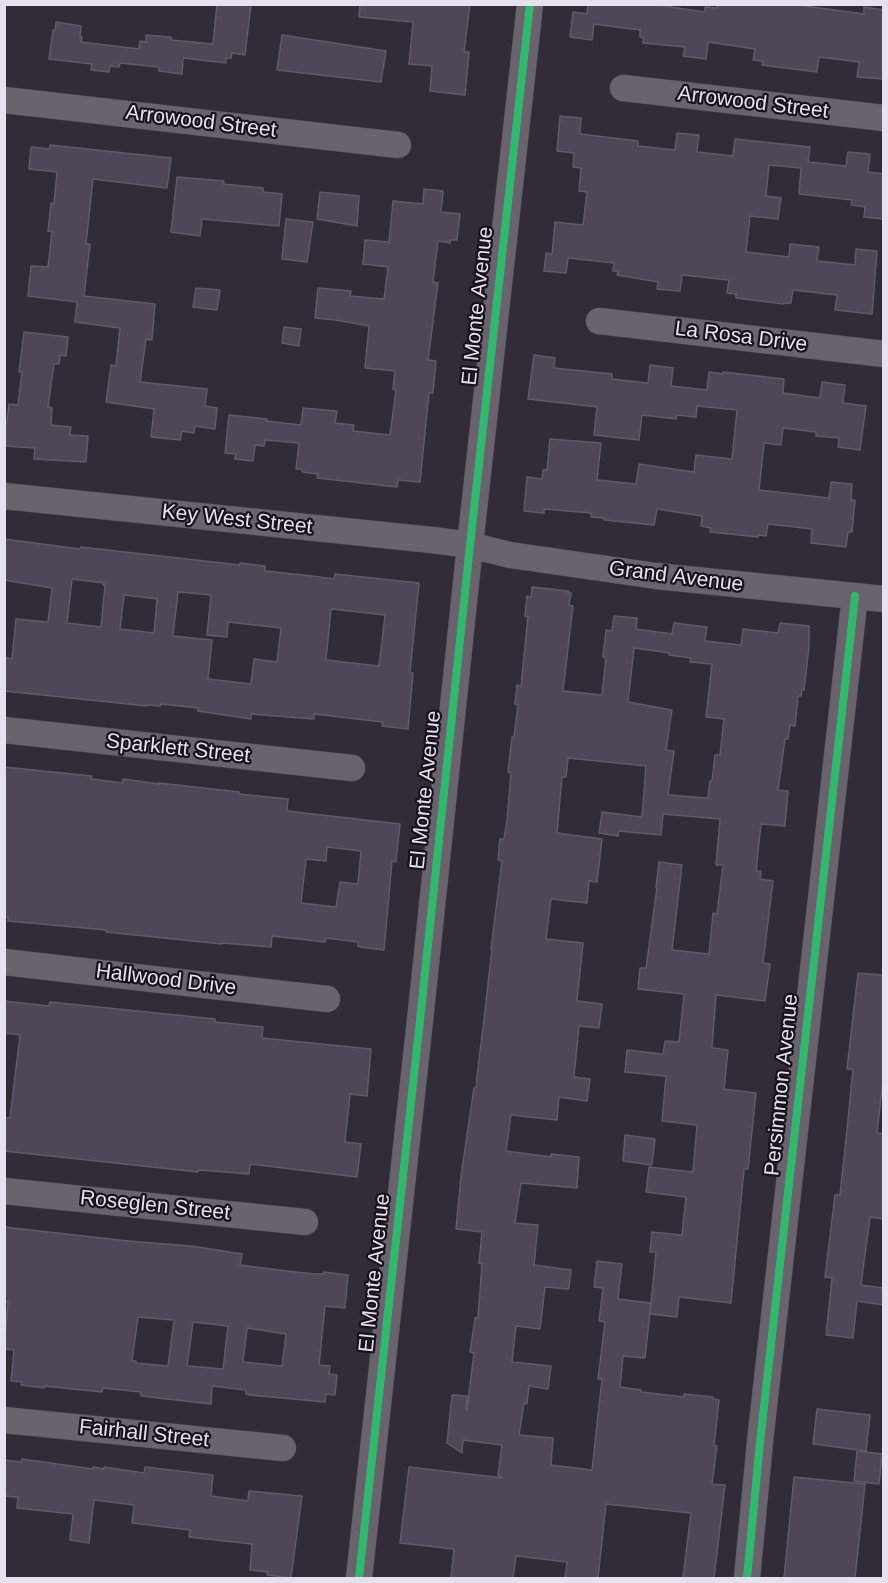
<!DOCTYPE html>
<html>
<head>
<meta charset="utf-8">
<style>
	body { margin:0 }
	#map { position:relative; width:888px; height:1583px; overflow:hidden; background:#322c38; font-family:Arial,sans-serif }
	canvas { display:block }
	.frame { position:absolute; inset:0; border:6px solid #e7e0ef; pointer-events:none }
</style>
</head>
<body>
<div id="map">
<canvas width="888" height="1583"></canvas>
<div class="frame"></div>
</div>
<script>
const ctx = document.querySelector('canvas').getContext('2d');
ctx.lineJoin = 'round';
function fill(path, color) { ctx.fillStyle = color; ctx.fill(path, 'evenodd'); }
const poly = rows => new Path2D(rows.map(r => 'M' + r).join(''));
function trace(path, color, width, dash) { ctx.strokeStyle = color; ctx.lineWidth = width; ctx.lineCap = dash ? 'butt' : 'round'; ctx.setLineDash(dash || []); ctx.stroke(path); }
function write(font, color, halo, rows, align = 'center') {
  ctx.font = font + ' Arial,sans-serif'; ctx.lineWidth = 4.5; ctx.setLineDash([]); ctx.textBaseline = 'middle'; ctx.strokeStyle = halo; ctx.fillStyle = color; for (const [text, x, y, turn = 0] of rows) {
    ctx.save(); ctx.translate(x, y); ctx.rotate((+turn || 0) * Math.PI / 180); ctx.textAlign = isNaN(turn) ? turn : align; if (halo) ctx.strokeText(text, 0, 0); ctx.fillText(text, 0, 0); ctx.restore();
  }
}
const building = poly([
	[217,4,251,4,245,55,232,53,231,58,226,58,226,63,183,58,182,74,159,71,159,67,120,63,119,67,110,66,109,72,91,70,92,64,49,59,53,30,55,30,56,22,81,26,80,37,82,37,81,42,139,49,140,41,146,42,146,35,171,37,171,40,213,44,217,4],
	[360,4,470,4,464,52,469,52,465,95,430,91,432,66,409,64,413,22,359,17,360,4],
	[588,4,664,4,664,6,705,12,705,7,717,8,717,4,790,4,864,14,864,7,884,10,884,79,857,77,859,62,819,57,817,72,762,65,763,61,753,60,755,49,708,42,706,59,683,56,685,47,643,43,644,38,640,37,640,30,594,24,592,40,570,37,573,12,587,14,588,4],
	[282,35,386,51,381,82,277,70,282,35],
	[560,116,581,118,580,134,638,141,638,146,675,150,677,133,699,135,697,152,733,156,735,139,810,147,808,162,846,166,848,152,870,154,868,172,884,174,884,219,864,217,865,207,851,205,852,200,799,194,801,168,769,165,766,196,781,198,778,219,750,216,746,252,789,257,790,244,819,247,817,261,855,265,856,249,877,251,872,314,835,310,837,295,793,290,791,303,784,303,784,304,736,298,736,294,727,293,729,280,682,275,680,291,657,289,658,282,617,275,618,271,613,271,614,263,568,258,566,273,544,271,546,253,552,254,555,222,583,225,587,192,579,191,581,168,573,167,574,153,557,151,560,116],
	[50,145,171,158,167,188,93,179,86,244,90,244,84,296,155,304,152,340,146,339,140,382,207,389,205,406,217,408,215,429,195,426,194,433,182,431,180,440,151,437,154,409,106,402,111,365,116,366,120,328,75,322,77,302,28,296,31,266,48,267,52,232,48,231,51,203,54,204,57,172,29,169,31,147,50,149,50,145],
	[177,177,224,181,223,184,263,188,263,192,282,194,279,226,202,219,200,236,171,232,177,177],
	[424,189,443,191,441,212,460,214,457,240,450,240,450,243,438,241,433,282,438,283,428,360,436,361,433,393,429,393,420,482,398,480,397,487,317,478,318,474,303,472,301,469,296,469,299,443,265,440,264,446,255,445,253,461,235,459,236,454,225,453,229,415,267,419,266,421,301,425,303,408,337,411,335,423,354,425,353,431,390,435,396,390,393,389,395,371,365,368,369,326,336,320,315,318,318,288,351,291,350,296,384,299,388,267,363,264,365,240,389,242,393,201,423,204,424,189],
	[320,192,359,196,357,226,317,219,320,192],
	[286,219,313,222,307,262,282,259,286,219],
	[196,288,220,290,217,310,193,307,196,288],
	[284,327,301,329,299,346,282,343,284,327],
	[24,332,68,337,66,356,60,355,59,364,54,364,48,407,52,408,51,425,71,427,70,435,88,436,86,462,34,459,35,448,4,446,5,426,7,421,9,404,18,405,22,372,19,372,24,332],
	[534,355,555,358,554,368,612,374,612,379,648,383,650,365,673,368,671,386,707,390,709,372,723,374,723,372,784,379,783,393,820,398,822,382,845,385,843,403,866,406,860,450,838,447,839,438,816,436,816,432,783,428,781,445,764,443,759,490,829,498,831,482,852,484,851,500,855,500,852,532,848,532,846,547,811,543,812,529,768,524,766,536,758,535,758,537,710,532,711,528,701,526,702,516,657,509,654,525,604,520,604,518,591,517,591,513,544,509,544,513,524,511,527,477,542,479,543,470,547,470,550,439,601,443,597,480,636,484,639,464,694,472,696,455,732,459,737,410,697,406,696,417,677,415,676,419,642,415,639,440,594,435,597,407,528,399,534,355],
	[4,539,80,549,81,547,240,565,240,563,265,566,265,571,312,576,334,579,335,574,419,583,410,672,413,673,408,729,382,726,383,722,314,714,314,719,251,714,251,719,198,711,198,708,161,704,160,706,147,705,147,706,4,691,4,657,12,659,16,619,48,622,52,588,4,580,4,539],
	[72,579,104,583,103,585,105,585,101,627,67,623,72,579],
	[178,592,211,595,207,635,227,637,228,622,281,628,277,662,254,659,251,684,208,679,212,640,173,636,178,592],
	[124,595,157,599,154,633,120,629,124,595],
	[331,609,385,615,379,666,326,660,331,609],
	[532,587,569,591,568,593,571,593,569,605,573,606,563,691,602,695,606,658,603,657,606,630,612,631,614,616,637,618,636,629,672,634,674,623,707,627,705,641,741,645,743,629,778,633,780,623,809,626,809,647,804,690,802,690,801,696,798,696,795,726,790,725,788,739,785,739,778,790,788,791,785,826,761,824,756,871,761,871,760,879,773,881,763,963,770,964,765,1001,716,995,712,1048,728,1050,724,1089,756,1093,748,1169,744,1169,731,1303,679,1297,677,1317,650,1314,656,1252,650,1252,652,1232,682,1235,686,1197,646,1192,649,1167,693,1172,697,1125,662,1121,666,1076,625,1072,627,1050,663,1054,665,1041,679,1042,684,994,638,989,640,968,646,968,657,888,656,888,659,862,682,865,672,950,709,954,713,913,717,914,723,865,716,865,720,819,663,814,661,835,619,831,618,836,599,833,602,812,642,817,646,766,568,758,566,777,562,777,557,833,602,839,597,882,589,881,587,903,551,899,546,939,583,943,577,1001,602,1004,599,1028,579,1026,574,1077,590,1079,587,1101,559,1097,557,1120,511,1115,506,1151,551,1157,551,1154,579,1157,577,1188,521,1183,515,1223,538,1225,534,1265,571,1270,569,1289,545,1287,540,1329,516,1326,512,1362,551,1366,548,1389,529,1386,527,1404,524,1403,519,1435,553,1438,551,1465,592,1470,602,1379,598,1379,605,1322,599,1321,603,1288,594,1287,597,1261,622,1264,618,1299,651,1303,645,1358,623,1356,620,1387,641,1390,641,1392,684,1397,684,1394,713,1397,713,1399,719,1400,714,1446,717,1446,712,1484,725,1485,714,1578,683,1578,691,1513,606,1504,598,1578,565,1578,567,1562,516,1556,513,1578,451,1578,454,1549,400,1543,409,1467,503,1478,498,1475,502,1445,463,1440,462,1453,447,1443,452,1395,467,1396,466,1410,467,1410,474,1353,470,1352,475,1318,478,1318,482,1264,479,1263,482,1232,456,1229,461,1176,474,1088,476,1088,477,1076,484,1019,492,949,491,949,502,861,498,860,500,839,504,839,507,820,511,773,508,772,512,737,514,737,518,705,515,704,517,685,521,686,528,617,525,616,527,596,531,597,532,587],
	[634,648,670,653,669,655,691,658,690,662,712,664,706,717,724,719,720,755,715,755,712,781,710,781,708,798,668,795,674,751,666,750,672,710,628,702,634,648],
	[4,767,92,776,91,779,123,783,123,779,159,784,159,783,239,792,239,794,288,799,287,811,400,824,396,862,392,861,384,950,361,947,358,946,358,942,326,938,325,942,272,936,271,947,222,943,222,944,106,932,106,930,8,921,8,917,4,917,4,767],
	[327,847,361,851,358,884,340,882,336,907,301,903,306,859,326,861,327,847],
	[858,973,884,975,884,1070,877,1133,884,1134,884,1219,870,1217,861,1285,884,1288,884,1305,857,1301,853,1338,826,1335,832,1278,825,1277,835,1195,840,1195,847,1130,853,1069,847,1069,858,973],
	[4,1001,49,1006,50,1002,215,1019,215,1022,263,1027,262,1038,371,1049,367,1096,350,1094,345,1142,361,1144,357,1177,250,1164,249,1174,199,1170,198,1172,4,1151,4,1118,10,1118,20,1035,4,1033,4,1001],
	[625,1135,655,1139,652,1165,623,1161,625,1135],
	[4,1227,128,1241,191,1246,242,1254,240,1265,278,1270,314,1274,324,1274,324,1272,348,1275,345,1308,325,1306,319,1365,330,1366,329,1374,337,1375,335,1395,326,1394,325,1402,249,1395,249,1394,246,1394,246,1390,212,1386,211,1404,141,1396,141,1392,103,1388,102,1392,44,1386,44,1388,21,1385,22,1382,11,1381,14,1350,4,1349,8,1302,4,1302,4,1227],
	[138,1317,174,1320,168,1366,136,1363,136,1361,132,1361,138,1317],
	[193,1322,228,1326,223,1369,187,1366,193,1322],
	[247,1328,286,1334,282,1366,243,1362,247,1328],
	[817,1409,870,1415,866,1451,813,1444,817,1409],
	[857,1451,882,1454,879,1484,854,1481,857,1451],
	[22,1459,93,1469,93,1467,104,1469,104,1467,144,1473,145,1467,213,1475,211,1496,248,1501,249,1491,302,1496,291,1578,267,1575,268,1572,250,1570,252,1544,189,1537,190,1530,132,1523,134,1505,94,1500,89,1543,70,1540,73,1514,17,1508,18,1497,4,1496,4,1460,22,1462,22,1459],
	[794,1477,865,1484,855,1578,784,1578,794,1477]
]);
const minor = poly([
	[623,88,884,118],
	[4,100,398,145],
	[599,321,884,354],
	[4,496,432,540,470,545,510,555,656,576,884,599],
	[4,730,352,768],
	[4,962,327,999],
	[4,1191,305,1222],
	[4,1420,283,1448],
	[359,1578,421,1011,470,545,530,4],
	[747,1578,760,1442,855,596]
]);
const cycleway = poly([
	[359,1578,421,1011,470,545,530,4],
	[747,1578,760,1442,855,596]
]);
const streetNames = [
	["Arrowood Street",753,103,7],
	["Arrowood Street",201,122,7],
	["El Monte Avenue",478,306,-84],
	["La Rosa Drive",741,337,7],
	["Key West Street",237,520,6],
	["Grand Avenue",676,577,7],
	["Sparklett Street",178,749,6],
	["El Monte Avenue",426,790,-84],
	["Hallwood Drive",166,980,7],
	["Persimmon Avenue",782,1085,-84],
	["Roseglen Street",155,1206,6],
	["El Monte Avenue",375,1273,-84],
	["Fairhall Street",144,1434,6]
];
fill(building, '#4f4757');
trace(building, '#605b66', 1.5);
trace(minor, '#4f4a55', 27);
trace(minor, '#68636d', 26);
trace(cycleway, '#33b770', 8);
write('21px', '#e7e0ef', '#17121c', streetNames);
</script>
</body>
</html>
